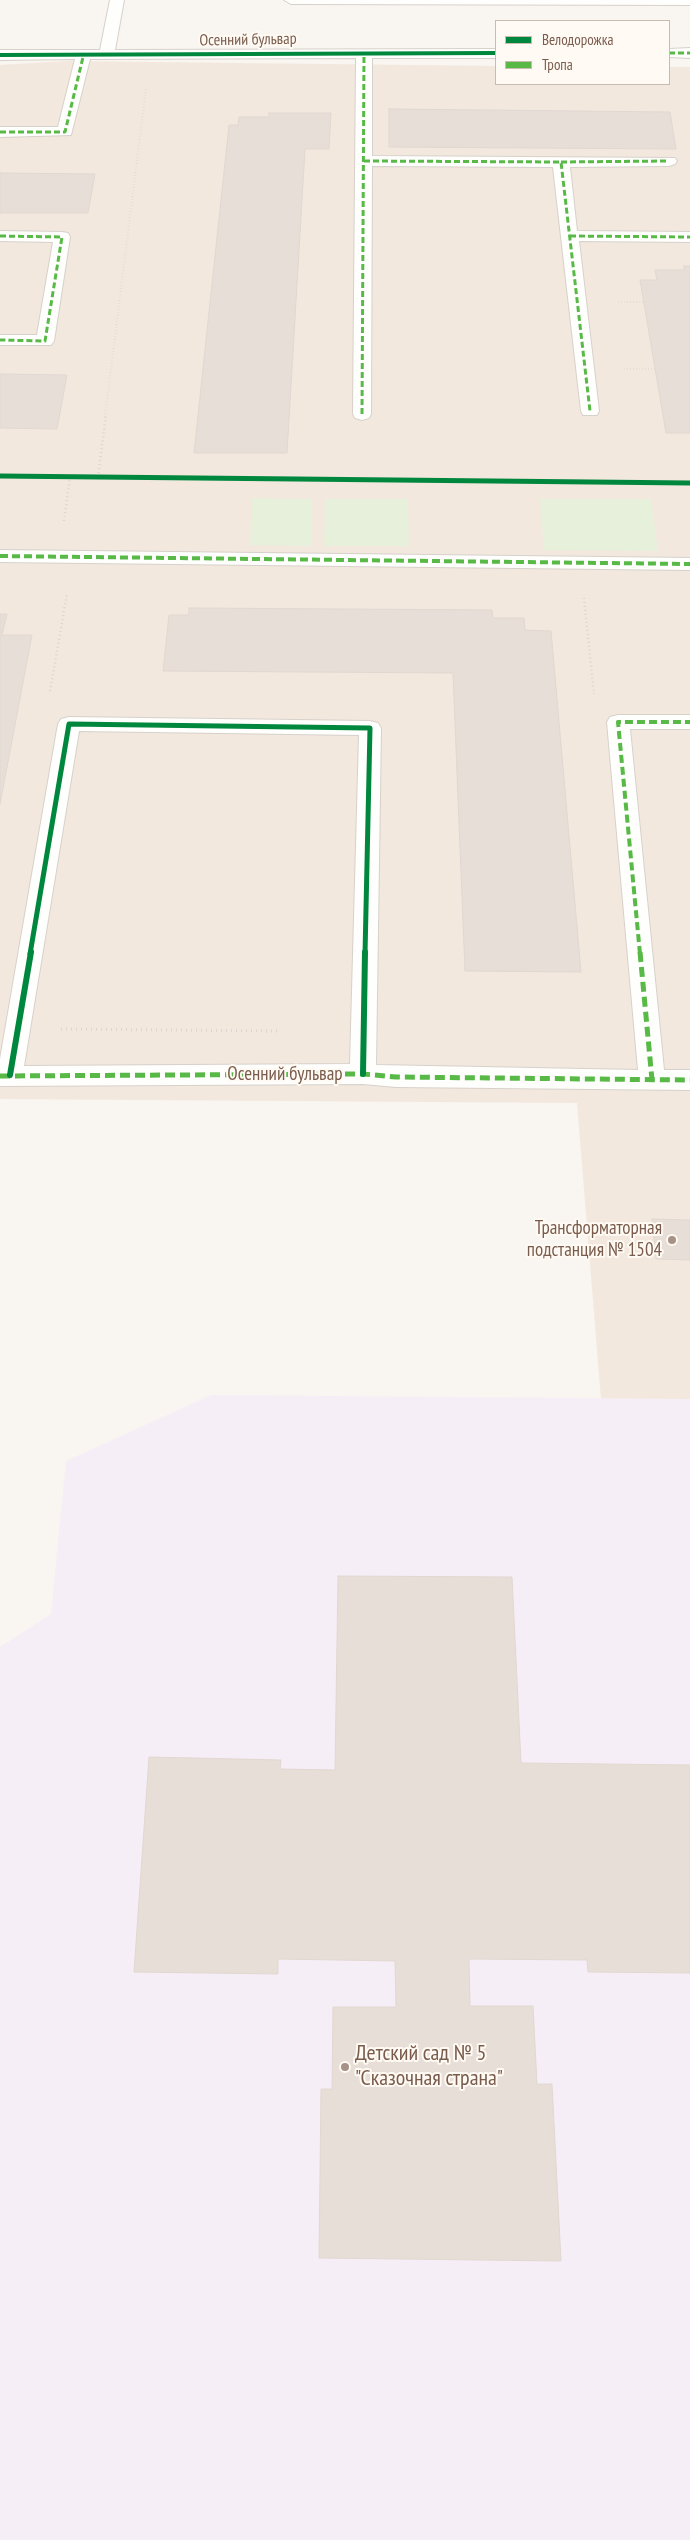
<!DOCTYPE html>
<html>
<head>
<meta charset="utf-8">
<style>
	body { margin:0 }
	#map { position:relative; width:690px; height:2540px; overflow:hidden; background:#f9f5f0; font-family:"PT Sans Narrow",sans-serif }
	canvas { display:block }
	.legend { position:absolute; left:495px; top:20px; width:175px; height:65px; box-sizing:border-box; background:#fffaf3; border:1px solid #cabbb1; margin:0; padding:6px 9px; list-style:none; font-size:15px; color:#7a5c4d }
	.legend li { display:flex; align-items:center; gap:10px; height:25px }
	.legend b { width:25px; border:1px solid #cabbb1 }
</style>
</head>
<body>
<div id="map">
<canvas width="690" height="2540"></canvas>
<ul class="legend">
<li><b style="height:6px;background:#00873e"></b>Велодорожка</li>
<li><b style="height:6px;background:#58b947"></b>Тропа</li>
</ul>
</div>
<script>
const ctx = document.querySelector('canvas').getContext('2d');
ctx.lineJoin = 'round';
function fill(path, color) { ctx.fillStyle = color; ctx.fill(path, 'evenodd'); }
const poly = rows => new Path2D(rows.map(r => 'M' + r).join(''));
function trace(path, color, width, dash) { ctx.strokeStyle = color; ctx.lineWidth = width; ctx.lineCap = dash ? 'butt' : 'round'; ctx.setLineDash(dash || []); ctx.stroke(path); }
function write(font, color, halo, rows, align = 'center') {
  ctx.font = font + ' "PT Sans Narrow",sans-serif'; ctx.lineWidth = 4; ctx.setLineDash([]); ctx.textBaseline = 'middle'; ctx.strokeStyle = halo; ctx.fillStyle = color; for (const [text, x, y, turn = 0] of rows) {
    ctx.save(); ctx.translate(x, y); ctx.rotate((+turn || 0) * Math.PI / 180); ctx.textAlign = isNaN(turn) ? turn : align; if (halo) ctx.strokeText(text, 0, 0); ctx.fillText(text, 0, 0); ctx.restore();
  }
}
const residential = poly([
	[67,61,496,66,496,84,669,84,669,67,690,67,690,1399,601,1399,577,1103,0,1099,0,65]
]);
const education = poly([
	[211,1395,690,1399,690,2540,0,2540,0,1647,51,1614,66,1461]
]);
const green = poly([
	[252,498,312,499,312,546,250,545],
	[325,499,408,499,409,546,324,546],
	[540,499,651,499,658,551,544,550]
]);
const building = poly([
	[389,109,670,112,676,149,389,147,389,109],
	[269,113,331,113,329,149,305,149,287,453,194,453,229,125,238,125,239,117,269,117,269,113],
	[0,173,95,174,88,213,0,213,0,173],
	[684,266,690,266,690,433,666,433,640,280,657,280,655,270,684,270,684,266],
	[0,374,67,375,57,429,0,428,0,374],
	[189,608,492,610,493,618,524,618,525,630,551,631,581,972,465,971,453,673,163,671,169,615,189,615,189,608],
	[0,614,7,614,2,635,32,635,0,804,0,614],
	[652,1219,690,1220,690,1260,656,1259,652,1219],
	[338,1576,512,1577,521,1763,690,1765,690,1973,588,1972,587,1960,469,1959,470,2006,533,2006,537,2084,552,2084,561,2261,319,2258,321,2089,332,2089,333,2007,396,2007,395,1961,278,1959,278,1974,134,1972,149,1757,281,1760,280,1769,335,1770,338,1576]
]);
const pathFar2 = poly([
	[618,302,644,302],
	[624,369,655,369],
	[105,417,146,88]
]);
const pathFar1 = poly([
	[98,477,106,415],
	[64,521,70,477],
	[584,598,594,694],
	[50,691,67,594]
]);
const path = poly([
	[61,1029,277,1031]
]);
const minor = poly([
	[110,0,124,0,115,50,496,49,496,58,372,58,372,156,675,158,677,161,675,164,669,166,570,167,577,231,690,232,690,242,579,241,599,411,597,415,583,415,581,411,553,167,372,166,371,414,369,418,362,420,355,418,353,414,356,58,90,59,71,135,0,137,0,127,58,127,75,59,0,60,0,50,100,50,110,0],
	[284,0,690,0,690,5,291,4,284,0],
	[690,48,690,58,669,57,669,49,690,48],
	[0,231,62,232,68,233,70,237,54,341,51,345,0,345,0,335,37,335,53,242,0,241,0,231],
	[0,550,690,558,690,570,0,562,0,550],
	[618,715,690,715,690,729,630,729,664,1070,690,1070,690,1090,396,1087,363,1084,0,1086,0,1059,58,724,61,719,69,717,370,721,378,723,381,728,376,1065,638,1070,607,722,610,717,618,715],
	[79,731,359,735,350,1064,24,1066,79,731]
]);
const quietFar2 = poly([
	[669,53,690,53],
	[0,132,65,132,84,53],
	[364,161,561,162,590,411],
	[561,162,669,161],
	[0,236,62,237,45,341,0,340],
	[570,236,690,237],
	[362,414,364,52]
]);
const quietFar1 = poly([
	[0,556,690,564],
	[640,954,618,722,690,722]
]);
const quiet = poly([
	[640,952,652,1080],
	[0,1076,363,1074,396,1077,690,1080]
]);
const cyclewayFar2 = poly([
	[0,55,496,53]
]);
const cyclewayFar1 = poly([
	[0,476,690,483],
	[30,954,69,724,370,728,365,954]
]);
const cycleway = poly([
	[363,1074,365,952],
	[10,1075,31,952]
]);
const markers = [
	[672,1240,5,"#a69286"],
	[345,2067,5,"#a69286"]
];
const farStreetnames = [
	["Осенний бульвар",248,40,-1]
];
const streetNames = [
	["Осенний бульвар",285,1075]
];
const poiNames = [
	["Трансформаторная",662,1229],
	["подстанция № 1504",662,1251]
];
const nearPoinames = [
	["Детский сад № 5",355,2054],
	["\"Сказочная страна\"",355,2079]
];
fill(residential, '#f2e8de');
fill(education, '#f6eef6');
fill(green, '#e7f0db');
fill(building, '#e6ded7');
trace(building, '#e2d8d2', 1);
trace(minor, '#d7d1cb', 2);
trace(pathFar2, '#dcd5d0', 2, [0.5, 2.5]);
trace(pathFar1, '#dcd5d0', 2.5, [1, 3]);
trace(path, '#dcd5d0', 3, [1, 4]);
fill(minor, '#fefefd');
trace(quietFar2, '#58b947', 3, [6, 3]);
trace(quietFar1, '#58b947', 4, [8, 4]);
trace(quiet, '#58b947', 5, [10, 5]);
trace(cyclewayFar2, '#00873e', 4);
trace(cyclewayFar1, '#00873e', 5);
trace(cycleway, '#00873e', 6);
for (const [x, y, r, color] of markers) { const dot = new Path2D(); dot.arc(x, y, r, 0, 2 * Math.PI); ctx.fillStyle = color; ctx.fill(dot); trace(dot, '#fffaf3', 2); }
write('16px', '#7a5c4d', '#fffaf3', farStreetnames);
write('19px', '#7a5c4d', '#fffaf3', streetNames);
write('19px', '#7a5c4d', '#fffaf3', poiNames, 'right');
write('22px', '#7a5c4d', '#fffaf3', nearPoinames, 'left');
</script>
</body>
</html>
